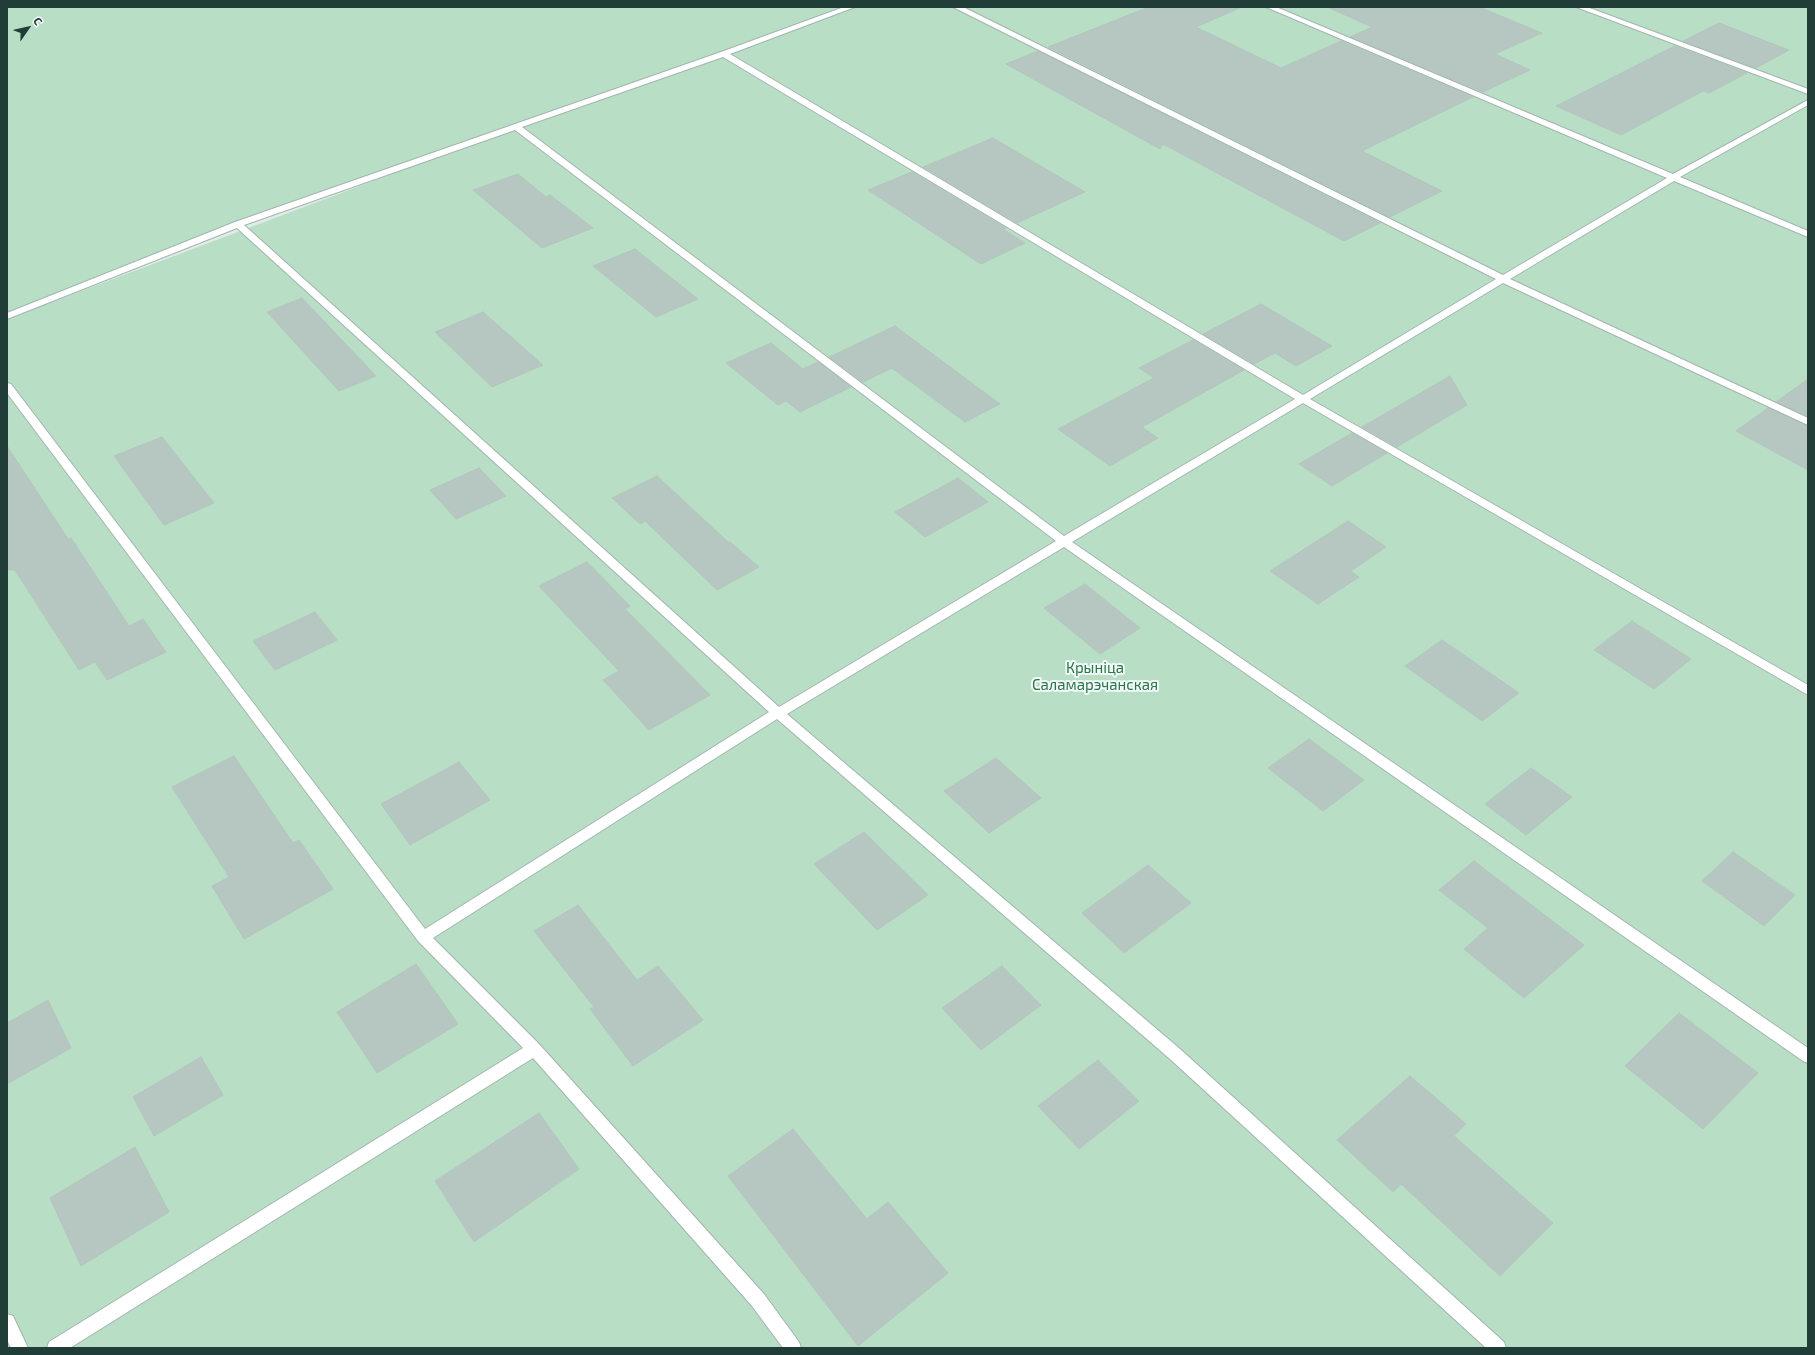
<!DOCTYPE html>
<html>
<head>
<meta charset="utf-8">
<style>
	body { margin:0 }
	#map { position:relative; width:1815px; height:1355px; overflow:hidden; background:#e0ece8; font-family:"Exo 2",sans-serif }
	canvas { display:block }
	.frame { position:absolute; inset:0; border:8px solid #203d38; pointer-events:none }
	.north { position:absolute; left:8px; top:8px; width:40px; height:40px; -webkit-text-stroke:3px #f1f8f5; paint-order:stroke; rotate:56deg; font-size:11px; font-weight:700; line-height:16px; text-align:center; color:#203d38 }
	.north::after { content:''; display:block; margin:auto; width:14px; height:18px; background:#203d38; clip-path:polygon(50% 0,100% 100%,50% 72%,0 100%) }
</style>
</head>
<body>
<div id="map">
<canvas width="1815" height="1355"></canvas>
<div class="frame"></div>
<div class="north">С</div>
</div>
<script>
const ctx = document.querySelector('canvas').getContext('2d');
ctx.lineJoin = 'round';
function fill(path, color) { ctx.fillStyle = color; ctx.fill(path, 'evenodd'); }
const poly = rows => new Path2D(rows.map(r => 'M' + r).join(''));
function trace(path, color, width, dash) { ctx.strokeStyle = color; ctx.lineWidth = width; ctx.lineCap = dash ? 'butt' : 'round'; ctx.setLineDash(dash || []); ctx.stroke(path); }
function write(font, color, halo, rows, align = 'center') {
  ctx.font = font + ' "Exo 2",sans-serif'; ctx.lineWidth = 4; ctx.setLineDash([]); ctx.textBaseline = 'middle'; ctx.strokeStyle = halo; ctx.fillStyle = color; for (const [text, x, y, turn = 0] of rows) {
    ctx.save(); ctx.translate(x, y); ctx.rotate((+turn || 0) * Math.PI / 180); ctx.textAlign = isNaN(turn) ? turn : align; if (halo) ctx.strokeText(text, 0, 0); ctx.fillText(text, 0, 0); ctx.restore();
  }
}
const green = poly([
	[7,7,1808,7,1808,1348,7,1348,7,319,495,135,238,224,7,316]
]);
const building = poly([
	[1149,7,1242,7,1196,27,1281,68,1341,41,1473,97,1362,151,1442,191,1390,217,1048,47,1149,7],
	[1327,7,1479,7,1542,33,1495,54,1530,70,1483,92,1350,37,1372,27,1327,7],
	[1719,23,1789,50,1756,68,1683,41,1719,23],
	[1675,46,1747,73,1709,93,1703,91,1621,135,1556,106,1675,46],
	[1038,51,1380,223,1344,241,1163,144,1160,149,1006,64,1038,51],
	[993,138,1085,192,1017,223,923,167,993,138],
	[912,172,1006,228,1003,229,1025,243,981,264,868,190,912,172],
	[518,174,546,197,550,195,593,228,542,248,473,190,518,174],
	[635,249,669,276,698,299,656,317,593,266,635,249],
	[302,298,376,376,339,391,267,312,302,298],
	[1261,304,1332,346,1296,366,1275,353,1254,364,1203,334,1261,304],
	[483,312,543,365,492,387,435,332,483,312],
	[895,326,1000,404,965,422,892,368,863,382,829,357,895,326],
	[1193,340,1244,370,1142,427,1158,438,1110,466,1058,429,1154,378,1139,368,1193,340],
	[771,343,803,369,818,362,851,387,800,412,786,401,778,405,726,363,771,343],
	[1450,376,1467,405,1397,447,1362,427,1450,376],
	[1808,379,1808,416,1776,402,1808,379],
	[1768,408,1808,426,1808,470,1736,431,1768,408],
	[1352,433,1387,453,1332,486,1299,464,1352,433],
	[162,437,214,503,164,525,114,456,162,437],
	[7,446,68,539,71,538,129,626,143,619,166,652,107,680,95,662,79,670,15,570,7,570,7,446],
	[479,468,506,496,456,519,430,490,479,468],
	[657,476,728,542,730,542,759,567,717,590,645,521,640,524,612,498,657,476],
	[958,478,988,502,925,537,895,512,958,478],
	[1348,521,1386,547,1351,571,1359,577,1318,604,1270,571,1348,521],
	[587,562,630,606,625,609,710,695,649,730,603,680,619,671,539,586,587,562],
	[1085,584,1140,628,1100,654,1044,608,1085,584],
	[315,612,337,640,275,670,253,641,315,612],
	[1632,621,1691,659,1654,689,1594,650,1632,621],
	[1442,640,1519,693,1482,721,1405,666,1442,640],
	[1309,739,1364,780,1323,811,1268,768,1309,739],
	[234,756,293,843,299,840,333,889,244,939,212,886,229,877,172,787,234,756],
	[996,758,1041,798,989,833,944,791,996,758],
	[459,762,490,800,410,845,381,804,459,762],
	[1531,768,1572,797,1526,835,1485,804,1531,768],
	[864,832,928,895,877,930,814,864,864,832],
	[1733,852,1795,895,1764,926,1702,881,1733,852],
	[1474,861,1584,945,1524,998,1464,949,1488,928,1439,890,1474,861],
	[1148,865,1191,903,1124,953,1082,913,1148,865],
	[578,905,637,980,658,966,703,1020,633,1066,590,1009,594,1007,534,931,578,905],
	[416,964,458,1024,377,1073,337,1012,416,964],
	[1002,966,1041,1005,981,1050,942,1008,1002,966],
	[48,1000,71,1048,7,1084,7,1023,48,1000],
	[1679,1013,1758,1073,1703,1129,1625,1066,1679,1013],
	[201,1057,223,1095,154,1136,133,1097,201,1057],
	[1098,1060,1139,1101,1079,1149,1038,1106,1098,1060],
	[1410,1076,1466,1124,1454,1136,1553,1223,1500,1276,1401,1184,1393,1192,1337,1140,1410,1076],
	[539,1113,579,1169,474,1242,435,1181,539,1113],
	[793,1129,867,1219,888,1202,948,1273,858,1346,728,1176,793,1129],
	[135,1147,169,1212,81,1266,50,1198,135,1147]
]);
const minor = poly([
	[844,7,855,7,730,54,1303,395,1496,279,953,7,963,7,1503,275,1667,178,1266,7,1276,7,1673,174,1808,100,1808,105,1680,177,1808,231,1808,237,1674,181,1510,279,1808,418,1808,425,1503,283,1310,399,1808,685,1808,695,1303,403,1072,542,1808,1048,1808,1063,1803,1061,1064,547,787,714,1180,1049,1504,1342,1506,1348,1486,1348,1170,1059,777,719,433,938,539,1044,764,1294,799,1342,801,1348,783,1348,752,1306,533,1058,70,1348,47,1348,49,1342,523,1048,418,941,7,393,7,383,11,384,425,929,769,712,237,228,7,319,7,313,235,222,721,52,844,7],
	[723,57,1295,399,1064,536,522,127,723,57],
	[515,130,1056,541,779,707,244,225,515,130],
	[1576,7,1587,7,1808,89,1808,94,1576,7],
	[7,1314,13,1316,28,1348,11,1348,7,1340,7,1314]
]);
const parkNames = [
	["Крыніца",1095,668],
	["Саламарэчанская",1095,685]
];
fill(green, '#b8dec6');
fill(building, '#b6c7c1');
trace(building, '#b3c6bf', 1);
trace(minor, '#a3b4b0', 2);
fill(minor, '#fff');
write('15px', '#29754d', '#f1f8f5', parkNames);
</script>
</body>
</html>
